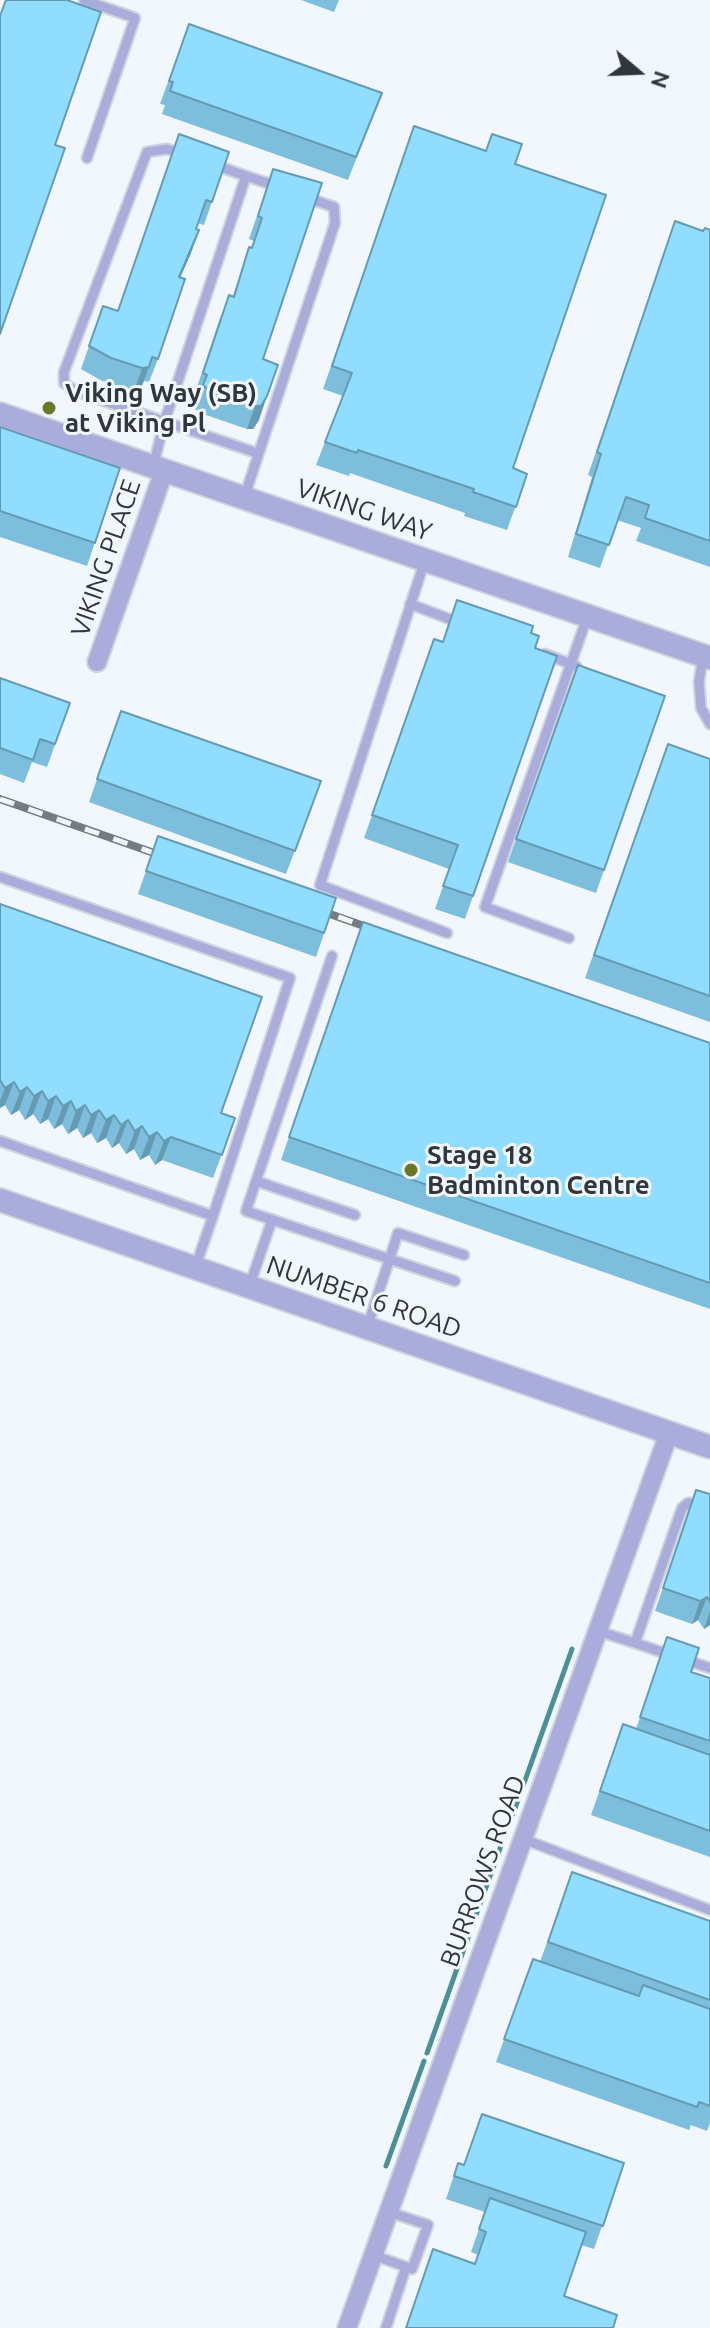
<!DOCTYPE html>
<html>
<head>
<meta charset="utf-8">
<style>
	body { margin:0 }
	#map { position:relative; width:710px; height:2328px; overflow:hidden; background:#f2f7fe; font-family:Ubuntu,sans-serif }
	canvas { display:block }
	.north { position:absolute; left:598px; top:32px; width:80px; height:80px; -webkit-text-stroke:6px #f2f7fe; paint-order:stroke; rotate:109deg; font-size:22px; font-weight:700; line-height:32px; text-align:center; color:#31363c }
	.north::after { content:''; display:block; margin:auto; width:28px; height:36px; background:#31363c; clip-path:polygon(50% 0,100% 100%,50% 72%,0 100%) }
</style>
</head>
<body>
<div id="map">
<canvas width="710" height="2328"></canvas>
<div class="north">N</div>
</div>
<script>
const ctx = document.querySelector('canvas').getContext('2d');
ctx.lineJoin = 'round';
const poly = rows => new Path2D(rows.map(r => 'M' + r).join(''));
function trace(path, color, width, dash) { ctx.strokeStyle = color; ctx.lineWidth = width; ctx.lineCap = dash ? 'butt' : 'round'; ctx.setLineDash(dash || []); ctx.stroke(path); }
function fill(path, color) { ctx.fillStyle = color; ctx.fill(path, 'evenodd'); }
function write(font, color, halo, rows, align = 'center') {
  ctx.font = font + ' Ubuntu,sans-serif'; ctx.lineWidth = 6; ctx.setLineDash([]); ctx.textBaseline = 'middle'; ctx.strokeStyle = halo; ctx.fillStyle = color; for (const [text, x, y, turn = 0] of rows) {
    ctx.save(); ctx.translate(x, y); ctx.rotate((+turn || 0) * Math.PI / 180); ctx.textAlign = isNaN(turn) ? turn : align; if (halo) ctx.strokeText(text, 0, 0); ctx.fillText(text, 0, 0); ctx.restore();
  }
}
const stream = poly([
	[513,1814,572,1649],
	[475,1918,502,1843],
	[427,2053,469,1935],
	[386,2166,424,2061]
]);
const service = poly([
	[84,0,135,18,87,158],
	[182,154,167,149,147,152,64,372,64,383,75,391,257,453],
	[215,165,246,176],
	[153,467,164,423,246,176,279,187],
	[244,498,335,223,334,207,308,198],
	[425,560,320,885,447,933],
	[410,604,460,623],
	[545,654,576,666],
	[703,656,699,682,701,708,710,724],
	[0,877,290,978,213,1216],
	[569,938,485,907,588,615],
	[332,956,246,1211,455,1281],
	[0,1141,213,1216,195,1268],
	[256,1181,355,1215],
	[249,1287,272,1220],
	[367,1328,398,1233,464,1255],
	[598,1631,635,1643,682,1508,688,1503,710,1505],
	[635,1643,710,1668],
	[523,1839,710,1910],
	[373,2255,412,2269,428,2225,389,2212],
	[386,2328,406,2267]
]);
const minor = poly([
	[97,662,164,471],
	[347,2328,669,1433]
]);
const tertiary = poly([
	[0,414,710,658],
	[0,1200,710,1447]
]);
const rail = poly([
	[0,799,174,860],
	[310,907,381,932]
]);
const wall = poly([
	[301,0,339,0,334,12],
	[189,24,382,93,348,180,162,114,165,105,160,104],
	[414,126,515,164,513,468,527,474,507,530,464,516,465,513,350,473,349,476,316,465,343,396,323,389],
	[229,152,204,225,198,223,191,253,180,278,158,359,149,382,144,381,140,391,134,391,102,381,81,369,103,306,118,311],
	[273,169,259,420,253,429,247,429,200,413,195,409,199,398,194,396,220,318,233,296,249,247,251,248,254,241,249,239],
	[710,230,710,567,636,541,641,528,617,520,600,568,568,557,592,477,588,475,667,244],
	[0,427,120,468,87,566,0,537],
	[531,633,535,648,557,656,465,919,435,909,449,869,364,838,434,639,442,642],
	[578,665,665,696,596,893,508,862],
	[0,678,70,703,47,767,32,762,24,783,0,774],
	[121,711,321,781,286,874,89,802],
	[668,744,710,759,710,1022,585,978],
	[158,836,336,898,316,957,138,894],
	[0,904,221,1113,235,1118,213,1178,162,1160,155,1165,149,1155,140,1160,134,1149,126,1154,119,1143,112,1148,106,1138,97,1143,91,1133,83,1138,77,1128,68,1134,62,1124,54,1129,48,1119,40,1124,33,1114,25,1120,19,1110,11,1115,5,1105,0,1108],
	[363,922,710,1043,710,1309,281,1160],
	[710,1494,710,1625,704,1629,698,1620,692,1624,655,1611,688,1513],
	[667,1637,691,1672,710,1678,710,1857,591,1815,623,1724,636,1729],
	[572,1872,710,1921,710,2123,707,2131,691,2125,689,2130,496,2062,533,1959,540,1962],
	[458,2163,464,2165,624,2163,594,2249,581,2245,564,2296,475,2264,478,2255,471,2252,485,2212,446,2199]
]);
const shadedWall = poly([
	[199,230,191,253,170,300,179,277],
	[149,367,140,391,134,391,142,368],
	[267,396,259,420,253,429,247,429,255,406],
	[14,1082,5,1105,0,1108,0,1101,5,1088],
	[27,1087,19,1110,11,1115,20,1092],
	[42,1091,33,1114,25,1120,34,1096],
	[56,1096,48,1119,40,1124,48,1101],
	[71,1101,62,1124,54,1129,63,1106],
	[85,1105,77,1128,68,1134,76,1111],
	[99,1110,91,1133,83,1138,91,1115],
	[114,1115,106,1138,97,1143,106,1120],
	[128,1120,119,1143,112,1148,121,1125],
	[142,1126,134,1149,126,1154,135,1131],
	[157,1132,149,1155,140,1160,149,1137],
	[171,1137,162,1160,155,1165,164,1141],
	[707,1597,698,1620,692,1624,700,1601],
	[710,1611,710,1625,704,1629]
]);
const building = poly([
	[6,0,67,0,101,12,55,145,65,148,0,334,0,16,6,0],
	[189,24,382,93,356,157,170,91,173,82,169,81,189,24],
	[414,126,486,151,492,134,522,144,515,164,606,195,513,468,527,474,516,507,473,492,474,489,358,450,357,453,325,442,352,373,332,366,414,126],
	[179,134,229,152,212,202,206,200,196,229,199,230,179,277,185,279,158,359,152,357,149,367,142,368,111,358,89,346,103,306,118,311,179,134],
	[273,169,322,183,263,359,278,365,267,396,261,406,255,406,209,390,203,385,207,375,203,373,229,295,234,297,249,247,252,248,262,218,258,216,273,169],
	[675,221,703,231,705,228,710,230,710,541,645,518,649,505,626,497,609,545,576,534,601,454,597,452,675,221],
	[0,427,120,468,95,543,0,511,0,427],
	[457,600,533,626,531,633,539,636,535,648,557,656,473,896,443,886,458,845,372,815,434,639,443,642,457,600],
	[578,665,665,696,604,870,516,839,578,665],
	[0,678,70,703,55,744,40,739,33,760,0,748,0,678],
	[121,711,321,781,295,851,97,779,121,711],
	[668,744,710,759,710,996,594,955,668,744],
	[158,836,336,898,324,933,146,871,158,836],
	[0,904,262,997,221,1113,235,1118,222,1155,171,1137,164,1141,157,1132,149,1137,142,1126,135,1131,128,1120,121,1125,114,1115,106,1120,99,1110,91,1115,85,1105,76,1111,71,1101,63,1106,56,1096,48,1101,42,1091,34,1096,27,1087,20,1092,14,1082,5,1088,0,1080,0,904],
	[363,922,710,1043,710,1283,289,1137,363,922],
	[696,1490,710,1494,710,1602,707,1597,700,1601,663,1588,696,1490],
	[667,1637,699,1648,691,1672,710,1678,710,1741,640,1717,667,1637],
	[623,1724,710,1755,710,1831,600,1791,623,1724],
	[572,1872,710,1921,710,2000,548,1942,572,1872],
	[533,1959,639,1996,643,1985,710,2009,710,2106,699,2102,697,2107,504,2039,533,1959],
	[482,2114,624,2163,603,2226,454,2176,458,2163,464,2165,482,2114],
	[490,2198,586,2232,564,2296,617,2315,613,2328,406,2328,433,2249,475,2264,486,2232,479,2229,490,2198]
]);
const markers = [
	[49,408,8,"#6a7825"],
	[411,1170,8,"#6a7825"]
];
const poiNames = [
	["Viking Way (SB)",65,393],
	["at Viking Pl",65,423],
	["Stage 18",427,1155],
	["Badminton Centre",427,1185]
];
const streetNames = [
	["VIKING WAY",364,510,19],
	["VIKING PLACE",106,558,-71],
	["NUMBER 6 ROAD",364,1297,19],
	["BURROWS ROAD",483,1871,-70]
];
trace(stream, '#4c9095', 5);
trace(service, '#cfd4db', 13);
trace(minor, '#cfd4db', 22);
trace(tertiary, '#cfd4db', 26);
trace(service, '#aaacdb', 9);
trace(minor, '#aaacdb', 18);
trace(tertiary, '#aaacdb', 22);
trace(rail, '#767b82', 8);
trace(rail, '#f2f7fe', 5, [15]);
fill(wall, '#7cbedb');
fill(shadedWall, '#659bb2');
fill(building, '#90ddff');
trace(building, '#659bb2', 2);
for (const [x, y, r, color] of markers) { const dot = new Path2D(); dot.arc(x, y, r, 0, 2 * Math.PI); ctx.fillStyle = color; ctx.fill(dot); trace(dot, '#f2f7fe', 3); }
write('bold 26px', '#31363c', '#f2f7fe', poiNames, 'left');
write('26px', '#31363c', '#f2f7fe', streetNames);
</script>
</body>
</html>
